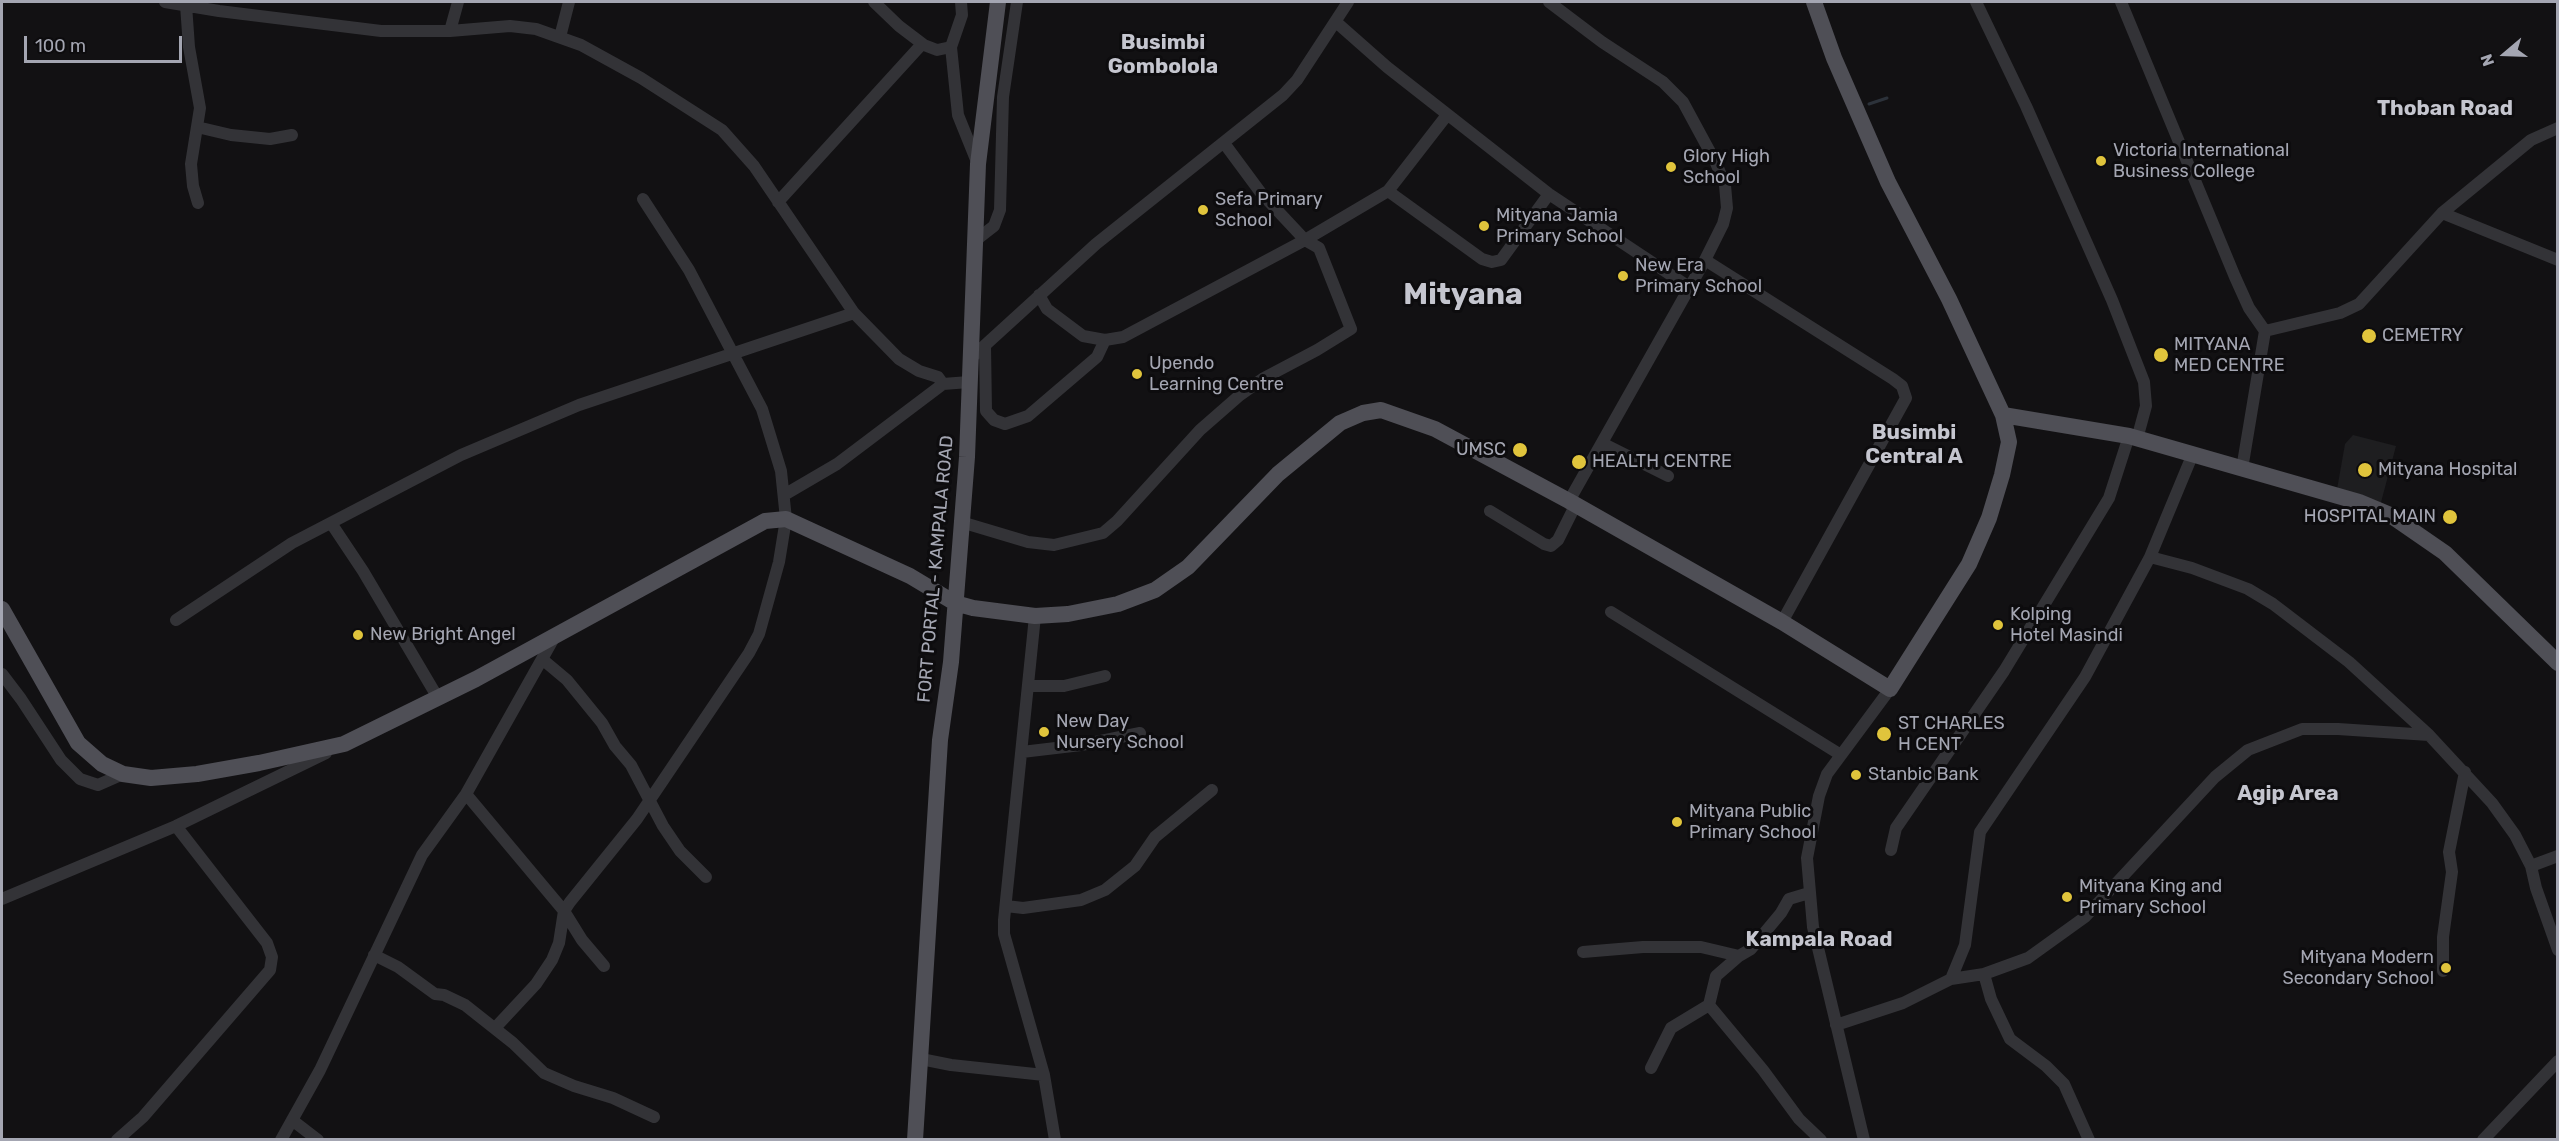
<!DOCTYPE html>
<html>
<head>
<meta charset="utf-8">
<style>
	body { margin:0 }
	#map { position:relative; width:2559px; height:1141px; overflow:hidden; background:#121113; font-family:Rubik,sans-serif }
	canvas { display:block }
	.frame { position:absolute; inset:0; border:3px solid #a4a6b2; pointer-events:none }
	.north { position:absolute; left:2475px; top:24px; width:60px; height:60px; -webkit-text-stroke:4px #0d0c0e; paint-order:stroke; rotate:251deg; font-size:16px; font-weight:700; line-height:24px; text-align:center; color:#a4a6b2 }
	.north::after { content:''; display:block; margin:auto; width:21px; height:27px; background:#a4a6b2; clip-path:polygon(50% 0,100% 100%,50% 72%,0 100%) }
	.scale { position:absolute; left:24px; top:36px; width:158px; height:27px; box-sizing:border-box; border:3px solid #a4a6b2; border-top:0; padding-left:8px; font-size:18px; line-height:21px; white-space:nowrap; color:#a4a6b2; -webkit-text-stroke:4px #0d0c0e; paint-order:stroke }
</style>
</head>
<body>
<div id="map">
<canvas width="2559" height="1141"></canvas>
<div class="frame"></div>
<div class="north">N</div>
<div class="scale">100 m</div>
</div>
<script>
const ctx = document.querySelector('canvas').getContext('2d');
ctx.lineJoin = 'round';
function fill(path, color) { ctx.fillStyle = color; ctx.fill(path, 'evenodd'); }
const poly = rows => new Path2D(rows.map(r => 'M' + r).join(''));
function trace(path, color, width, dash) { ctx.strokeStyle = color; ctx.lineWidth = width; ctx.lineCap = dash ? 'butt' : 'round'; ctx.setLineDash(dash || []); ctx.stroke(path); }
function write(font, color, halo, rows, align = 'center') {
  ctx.font = font + ' Rubik,sans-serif'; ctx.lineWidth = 6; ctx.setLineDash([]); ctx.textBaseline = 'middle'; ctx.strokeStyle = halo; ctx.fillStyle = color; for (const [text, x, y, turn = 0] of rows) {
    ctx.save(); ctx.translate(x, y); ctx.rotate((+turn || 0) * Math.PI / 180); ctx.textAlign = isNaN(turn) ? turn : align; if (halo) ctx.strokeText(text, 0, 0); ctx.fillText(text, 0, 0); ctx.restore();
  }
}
const built = poly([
	[2353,435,2396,446,2380,506,2336,495,2345,444]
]);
const stream = poly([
	[1869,104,1887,98]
]);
const minor = poly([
	[165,2,219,11,381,31,450,31,510,26,536,29,581,45,641,78,722,130,754,166,854,313,899,359,919,371,938,377,943,384],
	[874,2,899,26,924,45,937,50,951,47,958,115,977,162],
	[1549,2,1602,42,1663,82,1683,102,1716,163,1725,185,1727,208,1723,224,1705,260,1569,501],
	[1976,2,2026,106,2112,300,2144,382,2146,406,2137,439],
	[2121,2,2235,277,2249,308,2265,331,2242,469],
	[186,5,189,47,200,108,191,164,193,186,198,203],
	[1336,22,1387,67,1549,194,1689,287],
	[450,31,458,2],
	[560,37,569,2],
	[951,47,962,15,961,2],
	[197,127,231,135,270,139,292,135],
	[1388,191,1482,259,1492,262,1501,260,1549,194],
	[778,202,922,44],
	[2442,213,2558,260],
	[976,240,994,226,1000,210,1003,97,1017,2],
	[1705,260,1893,379,1902,386,1906,398,1782,622],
	[1039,295,1047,309,1083,336,1105,340,1123,337,1305,240,1388,191,1447,115],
	[2265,331,2340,313,2359,304,2442,213,2531,140,2558,128],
	[985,345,986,411,994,420,1005,424,1028,416,1097,357,1105,340],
	[971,358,1096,244,1283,95,1297,80,1348,2],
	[1602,443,1668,476],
	[784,495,837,464,943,384,969,382],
	[1490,511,1544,544,1551,546,1558,540,1576,504],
	[961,522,1028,542,1054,545,1103,533,1117,521,1200,430,1240,395,1264,378,1317,350,1351,329,1319,248,1305,240,1261,193,1224,143],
	[331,523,363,571,438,698],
	[2150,557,2192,568,2248,589,2273,604,2349,662,2429,735,2492,803,2515,835,2531,866,2536,888,2558,950],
	[1611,612,1841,755],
	[1035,616,1004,920,1004,934,1044,1075,1055,1140],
	[176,620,292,543,461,455,579,405,854,313],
	[542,659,567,680,602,723,615,746,631,765,663,826,680,851,706,877],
	[2,674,21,699,61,760,80,779,98,785,123,774],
	[1028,686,1064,686,1105,676],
	[1022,752,1081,745,1140,733],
	[466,794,564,911,582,940,604,966],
	[1891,850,1896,828,2004,671,2109,498,2129,436],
	[2531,866,2558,856],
	[2,899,176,826,326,753],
	[1006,906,1023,908,1081,900,1105,890,1135,866,1155,837,1212,790],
	[1583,952,1643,947,1701,947,1739,956,1751,949,1781,913,1789,899,1809,893],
	[374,955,398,967,435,994,444,995,465,1005,513,1043,544,1073,574,1086,613,1098,654,1117],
	[2443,971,2443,937,2452,872,2449,852,2465,772],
	[1984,974,2028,958,2085,917,2215,777,2248,750,2302,729,2338,729,2429,735],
	[1951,979,1984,974,1991,999,2010,1039,2046,1066,2064,1084,2089,1140],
	[1709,1005,1763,1070,1799,1119,1821,1140],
	[1836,1025,1903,1003,1951,979,1965,945,1980,832,2085,677,2150,557,2192,456],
	[495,1028,536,984,552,960,559,943,564,911,570,902,637,819,749,653,759,634,779,562,786,519,781,471,762,409,689,270,643,199],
	[921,1059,951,1065,1044,1075],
	[1651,1068,1671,1028,1709,1005,1716,976,1739,956],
	[292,1120,318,1140],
	[117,1140,143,1117,270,970,272,957,267,943,176,826],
	[281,1140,320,1070,422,855,466,794,555,636],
	[1864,1140,1813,927,1807,858,1819,796,1827,774,1890,689],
	[2483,1140,2558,1061]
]);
const major = poly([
	[1814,2,1834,58,1888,182,1949,299,2003,415,2129,436,2359,502,2390,515,2445,553,2558,663],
	[2,609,78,743,102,764,123,774,151,778,197,774,259,763,344,744,476,679,765,521,786,519,910,576,955,603,973,608,1035,616,1068,614,1118,604,1155,590,1188,567,1278,474,1340,423,1363,413,1381,410,1435,429,1569,501,1782,622,1890,689,1969,564,1989,518,2002,475,2009,442,2003,415],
	[915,1140,940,740,951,662,967,457,978,164,998,2]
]);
const markers = [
	[2101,161,6,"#e0c43c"],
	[1671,167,6,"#e0c43c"],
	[1203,210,6,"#e0c43c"],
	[1484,226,6,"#e0c43c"],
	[1623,276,6,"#e0c43c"],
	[2369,336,8,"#e0c43c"],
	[2161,355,8,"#e0c43c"],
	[1137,374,6,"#e0c43c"],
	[1520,450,8,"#e0c43c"],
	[1579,462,8,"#e0c43c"],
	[2365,470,8,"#e0c43c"],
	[2450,517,8,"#e0c43c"],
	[1998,625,6,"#e0c43c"],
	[358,635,6,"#e0c43c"],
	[1044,732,6,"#e0c43c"],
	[1884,734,8,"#e0c43c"],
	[1856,775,6,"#e0c43c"],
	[1677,822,6,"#e0c43c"],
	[2067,897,6,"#e0c43c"],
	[2446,968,6,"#e0c43c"]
];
const poiNames = [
	["Victoria International",2113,151],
	["Business College",2113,172],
	["Glory High",1683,157],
	["School",1683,178],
	["Sefa Primary",1215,200],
	["School",1215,221],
	["Mityana Jamia",1496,216],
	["Primary School",1496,237],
	["New Era",1635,266],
	["Primary School",1635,287],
	["CEMETRY",2382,336],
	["MITYANA",2174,345],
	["MED CENTRE",2174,366],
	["Upendo",1149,364],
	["Learning Centre",1149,385],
	["UMSC",1506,450,"right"],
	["HEALTH CENTRE",1592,462],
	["Mityana Hospital",2378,470],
	["HOSPITAL MAIN",2436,517,"right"],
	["Kolping",2010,615],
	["Hotel Masindi",2010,636],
	["New Bright Angel",370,635],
	["New Day",1056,722],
	["Nursery School",1056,743],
	["ST CHARLES",1898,724],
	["H CENT",1898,745],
	["Stanbic Bank",1868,775],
	["Mityana Public",1689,812],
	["Primary School",1689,833],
	["Mityana King and",2079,887],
	["Primary School",2079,908],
	["Mityana Modern",2434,958,"right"],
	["Secondary School",2434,979,"right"]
];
const streetNames = [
	["FORT PORTAL - KAMPALA ROAD",936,569,-85]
];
const quarterNames = [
	["Busimbi",1163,43],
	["Gombolola",1163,67],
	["Thoban Road",2445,109],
	["Busimbi",1914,433],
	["Central A",1914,457],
	["Agip Area",2288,794],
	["Kampala Road",1819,940]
];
const townNames = [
	["Mityana",1463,295]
];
fill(built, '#1e1e20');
trace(stream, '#2c323a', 3);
trace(minor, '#333337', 12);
trace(major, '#4f4f56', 16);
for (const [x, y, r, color] of markers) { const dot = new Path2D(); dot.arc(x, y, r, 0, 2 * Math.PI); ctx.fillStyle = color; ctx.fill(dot); trace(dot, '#0d0c0e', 2); }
write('18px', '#a4a6b2', '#0d0c0e', poiNames, 'left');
write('18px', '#a4a6b2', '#0d0c0e', streetNames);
write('bold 21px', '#c5c6cf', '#0d0c0e', quarterNames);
write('bold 30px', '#c5c6cf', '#0d0c0e', townNames);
</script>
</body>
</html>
